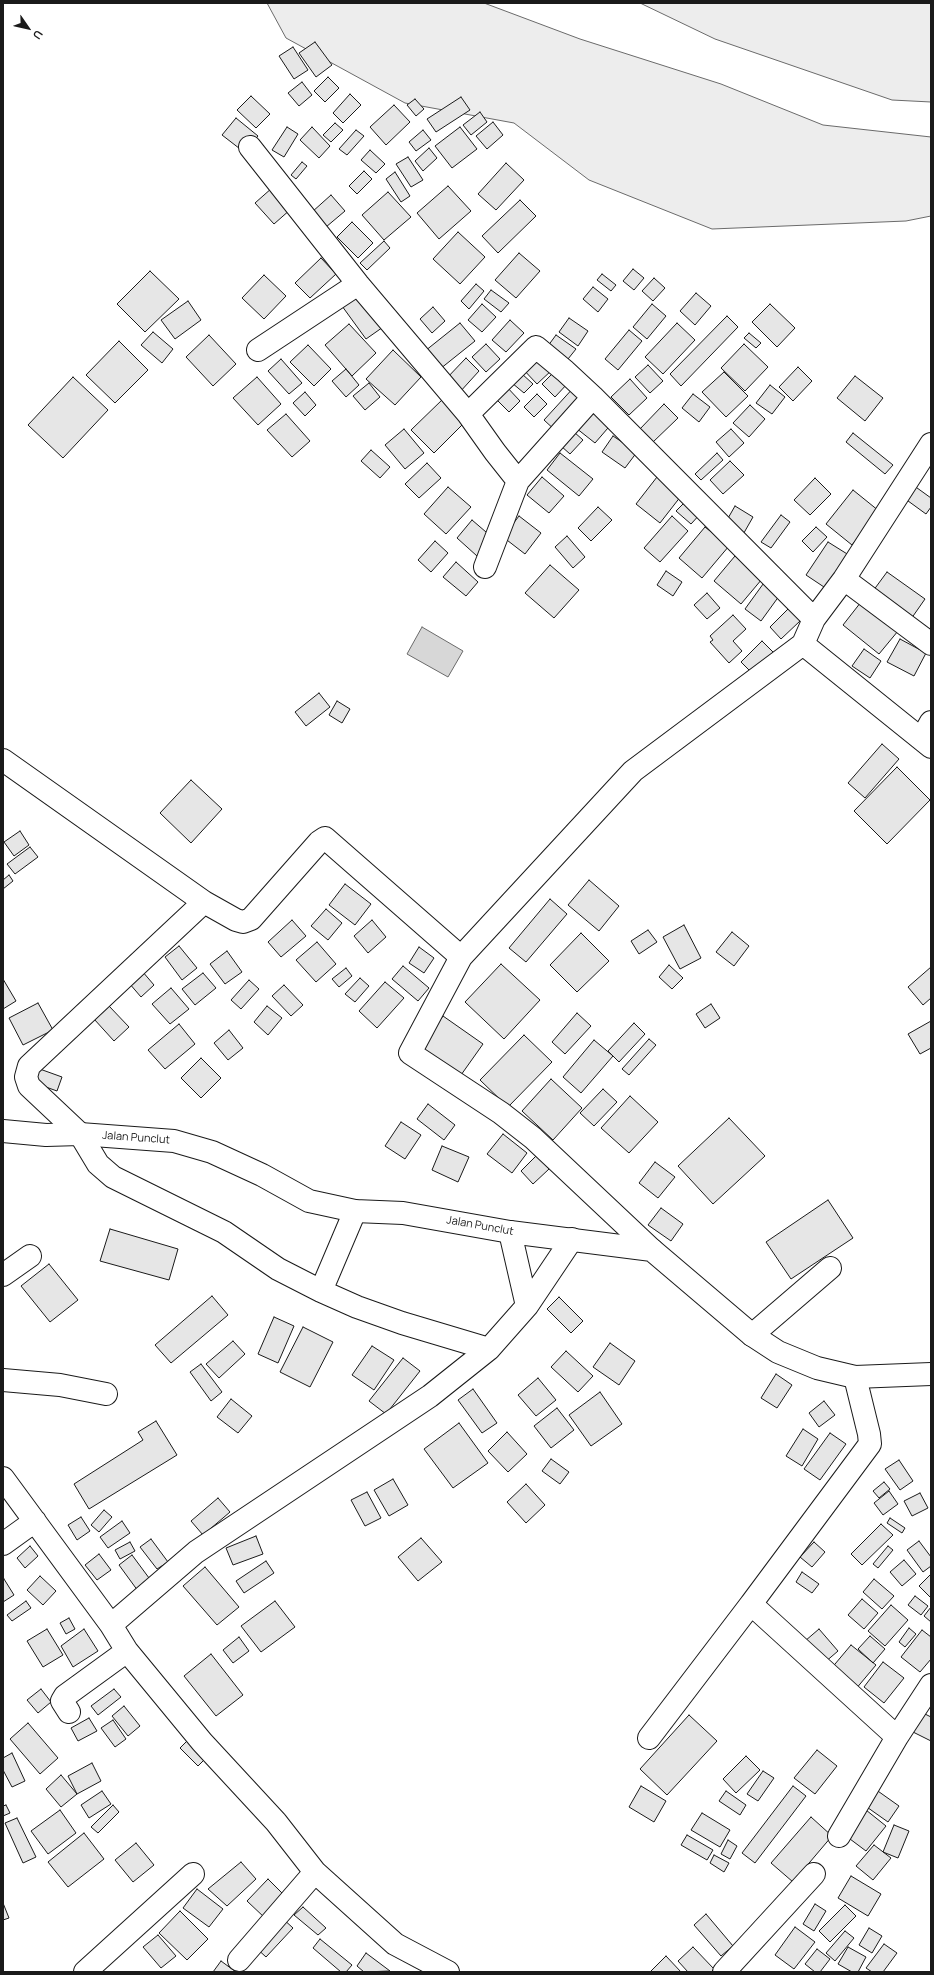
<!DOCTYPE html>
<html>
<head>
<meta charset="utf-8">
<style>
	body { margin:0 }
	#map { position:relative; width:934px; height:1975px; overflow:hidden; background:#fff; font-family:Manrope,sans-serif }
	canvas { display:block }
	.frame { position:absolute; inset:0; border:4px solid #1a1a1a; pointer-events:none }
	.north { position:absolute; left:8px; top:8px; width:40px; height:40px; -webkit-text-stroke:3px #fff; paint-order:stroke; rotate:124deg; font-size:11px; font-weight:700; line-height:16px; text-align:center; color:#1a1a1a }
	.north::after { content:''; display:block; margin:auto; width:14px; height:18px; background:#1a1a1a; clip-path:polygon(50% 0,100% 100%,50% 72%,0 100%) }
</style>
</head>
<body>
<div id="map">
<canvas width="934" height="1975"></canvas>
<div class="frame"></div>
<div class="north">U</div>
</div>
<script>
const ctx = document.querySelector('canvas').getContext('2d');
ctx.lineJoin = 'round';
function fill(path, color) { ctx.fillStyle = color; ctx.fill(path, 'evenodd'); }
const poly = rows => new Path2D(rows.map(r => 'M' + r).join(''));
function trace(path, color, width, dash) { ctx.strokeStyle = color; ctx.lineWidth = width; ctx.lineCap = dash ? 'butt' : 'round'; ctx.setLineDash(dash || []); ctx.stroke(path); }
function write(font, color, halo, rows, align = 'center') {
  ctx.font = font + ' Manrope,sans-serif'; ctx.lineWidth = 3; ctx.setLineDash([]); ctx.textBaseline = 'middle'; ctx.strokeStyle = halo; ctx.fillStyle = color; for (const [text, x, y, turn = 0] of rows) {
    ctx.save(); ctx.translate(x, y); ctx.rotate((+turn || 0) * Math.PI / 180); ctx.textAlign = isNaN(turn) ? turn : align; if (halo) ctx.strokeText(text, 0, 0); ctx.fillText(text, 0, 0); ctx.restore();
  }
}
const green = poly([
	[267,3,484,3,580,39,721,84,823,125,931,137,931,216,906,221,712,229,589,180,514,123,405,103,286,38,267,3],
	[640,3,931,3,931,102,892,100,715,39,640,3]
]);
const water = poly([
	[422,627,463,651,448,677,407,654,422,627]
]);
const building = poly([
	[315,42,332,65,316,77,299,53,315,42],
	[293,47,308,70,294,79,279,56,293,47],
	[328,77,339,88,325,102,314,91,328,77],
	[302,82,312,95,299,106,288,93,302,82],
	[350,94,361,105,343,123,333,113,350,94],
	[251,96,270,114,256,128,237,110,251,96],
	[461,97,470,110,436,132,427,119,461,97],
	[415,99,424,109,416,116,407,105,415,99],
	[394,105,410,122,386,145,370,127,394,105],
	[480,112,487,122,471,135,463,125,480,112],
	[236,118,258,136,244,152,222,135,236,118],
	[493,122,503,135,487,149,476,136,493,122],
	[335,123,343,130,331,142,323,135,335,123],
	[287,127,298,134,284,157,272,150,287,127],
	[312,127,330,146,319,158,300,140,312,127],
	[460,127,477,149,452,168,435,146,460,127],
	[356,130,364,136,347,155,339,149,356,130],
	[423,130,431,140,416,151,409,142,423,130],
	[429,148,437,158,423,171,415,161,429,148],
	[370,150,385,164,376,173,361,160,370,150],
	[408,157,423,180,411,187,396,164,408,157],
	[302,162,307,166,296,179,291,175,302,162],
	[506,163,524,180,496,210,478,194,506,163],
	[364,171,372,179,357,194,349,186,364,171],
	[395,172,410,196,401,202,386,179,395,172],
	[448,186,471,211,439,239,417,213,448,186],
	[272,188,291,209,274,224,255,203,272,188],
	[388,192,411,217,384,240,362,215,388,192],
	[331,195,345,211,326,227,312,212,331,195],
	[520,200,536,216,498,253,482,236,520,200],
	[352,222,373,243,358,258,337,237,352,222],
	[458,232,485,257,460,284,433,259,458,232],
	[384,241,390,248,367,270,360,263,384,241],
	[519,253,540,271,516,298,495,280,519,253],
	[321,258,336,274,310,298,295,283,321,258],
	[633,269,644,278,634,290,623,281,633,269],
	[150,271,179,299,145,332,117,304,150,271],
	[602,274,616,285,611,291,597,280,602,274],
	[264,275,286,296,264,319,242,298,264,275],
	[654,278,665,288,653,301,642,291,654,278],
	[476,284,484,291,469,309,461,301,476,284],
	[593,287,608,299,598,312,583,299,593,287],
	[491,290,509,303,501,312,484,299,491,290],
	[361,292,386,325,366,339,342,306,361,292],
	[696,293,711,306,695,325,680,311,696,293],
	[188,301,201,320,175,339,161,320,188,301],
	[482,304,496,317,482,332,468,320,482,304],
	[652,304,666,316,647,339,633,327,652,304],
	[770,304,795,328,777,347,752,322,770,304],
	[433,307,445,321,432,333,420,319,433,307],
	[727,316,738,327,681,386,670,374,727,316],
	[569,318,588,331,578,346,559,332,569,318],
	[510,320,524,333,506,352,492,340,510,320],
	[460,323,475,341,440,369,425,351,460,323],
	[677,323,695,340,663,374,645,357,677,323],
	[349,324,376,353,352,376,325,345,349,324],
	[629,330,642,341,618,370,605,359,629,330],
	[153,332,173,349,162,363,141,345,153,332],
	[749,333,761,343,756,348,744,338,749,333],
	[209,335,236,364,213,386,186,357,209,335],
	[556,335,576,349,564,364,545,350,556,335],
	[119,341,148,370,115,403,86,375,119,341],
	[486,344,500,359,486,372,472,357,486,344],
	[744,344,768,367,745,391,721,368,744,344],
	[308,345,331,369,314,386,290,362,308,345],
	[393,350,421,377,395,405,366,379,393,350],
	[537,352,553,369,537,384,521,367,537,352],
	[466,358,479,371,459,393,445,380,466,358],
	[281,359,302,383,289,394,268,371,281,359],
	[648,365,663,381,650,393,635,377,648,365],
	[798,367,812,381,793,401,779,387,798,367],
	[346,369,359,385,346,397,332,381,346,369],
	[555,371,568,383,555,397,542,384,555,371],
	[724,372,748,396,726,417,702,392,724,372],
	[521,373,533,384,524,393,512,383,521,373],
	[855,376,883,398,865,421,837,398,855,376],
	[73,377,108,410,63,458,28,425,73,377],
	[257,377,281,404,258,425,233,398,257,377],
	[630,379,647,398,629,415,611,397,630,379],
	[369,383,380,397,365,410,353,396,369,383],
	[505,385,520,401,509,412,493,396,505,385],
	[576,385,589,397,557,432,544,420,576,385],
	[770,385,785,397,772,414,756,403,770,385],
	[305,392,316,405,305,416,293,403,305,392],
	[537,394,547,404,534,417,524,407,537,394],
	[693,394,710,407,699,422,682,408,693,394],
	[443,399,465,422,434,453,411,430,443,399],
	[664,404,678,418,652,443,639,430,664,404],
	[595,405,614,421,595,443,576,428,595,405],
	[750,405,765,419,749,437,733,423,750,405],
	[286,414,310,441,292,457,267,430,286,414],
	[404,429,424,453,405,469,385,445,404,429],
	[731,429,744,443,729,457,716,442,731,429],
	[574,432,583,440,570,454,561,446,574,432],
	[853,433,893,465,885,474,846,442,853,433],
	[613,436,637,452,625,468,602,452,613,436],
	[371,450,390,467,380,478,361,461,371,450],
	[560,453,593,479,579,496,547,470,560,453],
	[717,453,723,460,701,480,695,474,717,453],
	[730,461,744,475,723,494,710,480,730,461],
	[427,463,441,478,419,498,405,484,427,463],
	[542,477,564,496,549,513,527,495,542,477],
	[657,477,681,496,660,523,636,504,657,477],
	[815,478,831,494,810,515,794,500,815,478],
	[913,485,931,498,931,507,926,514,904,498,913,485],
	[448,487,471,507,446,534,424,514,448,487],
	[853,490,879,511,852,545,826,524,853,490],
	[688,499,702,512,691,524,676,511,688,499],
	[735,506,753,517,741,538,723,527,735,506],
	[598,507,612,520,591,541,578,528,598,507],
	[781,515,790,522,771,548,761,542,781,515],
	[519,516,541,533,525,554,503,537,519,516],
	[672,516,688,531,660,562,644,548,672,516],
	[472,520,493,538,477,556,457,538,472,520],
	[705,527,729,546,702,578,679,558,705,527],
	[816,527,827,537,813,552,802,541,816,527],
	[567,536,585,557,573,568,555,547,567,536],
	[435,541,448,553,431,572,418,560,435,541],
	[828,542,852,557,830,591,806,575,828,542],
	[735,556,762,579,741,604,714,581,735,556],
	[456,562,478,582,466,596,443,577,456,562],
	[550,565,579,590,554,618,525,593,550,565],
	[666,571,682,582,673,596,657,585,666,571],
	[887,572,925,599,911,619,873,591,887,572],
	[766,580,782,592,761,621,745,609,766,580],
	[707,593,720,608,707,619,694,605,707,593],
	[861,602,898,631,879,654,843,625,861,602],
	[788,609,800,621,781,639,770,627,788,609],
	[733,615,746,629,733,641,742,651,729,663,710,642,713,640,710,636,733,615],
	[900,639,926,653,914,676,887,662,900,639],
	[762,641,777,656,756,677,741,662,762,641],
	[864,649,881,661,870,678,852,666,864,649],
	[319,693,330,707,306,726,295,712,319,693],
	[337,701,350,709,342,723,329,715,337,701],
	[882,744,899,759,865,798,848,783,882,744],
	[897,767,930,800,887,844,854,811,897,767],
	[191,780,222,809,191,843,160,813,191,780],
	[20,831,29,845,14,856,4,842,20,831],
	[30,847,38,857,15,874,7,864,30,847],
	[9,875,13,881,3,889,3,880,9,875],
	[589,880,619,906,599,931,568,905,589,880],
	[345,884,371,904,355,925,329,905,345,884],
	[550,899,567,914,526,962,509,948,550,899],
	[326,909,342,923,328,940,311,926,326,909],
	[292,920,306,936,281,957,268,942,292,920],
	[372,920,386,937,368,953,354,936,372,920],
	[684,925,701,958,680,969,663,937,684,925],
	[648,930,657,942,639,954,631,941,648,930],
	[732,932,749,946,734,966,716,952,732,932],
	[581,933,609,961,577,992,550,965,581,933],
	[317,942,336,964,316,982,296,960,317,942],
	[179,946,197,968,182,980,165,957,179,946],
	[419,947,434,958,424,973,409,963,419,947],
	[227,951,242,972,225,984,210,964,227,951],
	[501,964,540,1000,504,1039,465,1002,501,964],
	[669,965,683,978,672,989,659,977,669,965],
	[403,966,429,988,418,1001,392,979,403,966],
	[931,967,931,998,923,1005,908,987,931,967],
	[346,968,352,976,339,987,332,979,346,968],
	[142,971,154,985,141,997,129,983,142,971],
	[203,973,216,988,195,1005,182,989,203,973],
	[360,978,369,986,355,1002,345,994,360,978],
	[3,979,16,1001,3,1009,3,979],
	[249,980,259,989,241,1009,231,1000,249,980],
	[385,982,404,998,377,1028,359,1011,385,982],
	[284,985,303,1005,291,1016,272,996,284,985],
	[171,988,189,1009,170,1024,152,1004,171,988],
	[38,1003,53,1030,23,1045,9,1018,38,1003],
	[711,1004,720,1018,705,1028,696,1014,711,1004],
	[109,1006,129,1027,114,1041,94,1019,109,1006],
	[267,1006,282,1018,268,1035,254,1022,267,1006],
	[577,1013,591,1026,565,1054,552,1042,577,1013],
	[443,1016,483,1044,461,1075,421,1047,443,1016],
	[931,1021,931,1048,920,1054,908,1034,931,1021],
	[634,1023,645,1034,619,1062,608,1051,634,1023],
	[179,1024,195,1044,165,1069,148,1050,179,1024],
	[229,1030,243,1048,228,1060,214,1043,229,1030],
	[524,1035,552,1062,508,1107,480,1080,524,1035],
	[649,1039,656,1045,629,1075,622,1069,649,1039],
	[594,1040,613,1056,581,1093,563,1077,594,1040],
	[201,1058,221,1078,201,1098,181,1078,201,1058],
	[37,1068,62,1077,57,1091,32,1082,37,1068],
	[551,1079,582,1108,553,1140,522,1111,551,1079],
	[603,1089,617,1102,594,1126,580,1113,603,1089],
	[630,1096,658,1122,629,1153,601,1128,630,1096],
	[428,1104,455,1125,444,1140,417,1119,428,1104],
	[729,1118,765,1156,713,1204,678,1166,729,1118],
	[401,1122,421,1135,405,1159,385,1146,401,1122],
	[503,1134,527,1153,512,1173,487,1154,503,1134],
	[442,1146,469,1157,458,1182,432,1170,442,1146],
	[536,1156,549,1169,533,1184,521,1171,536,1156],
	[655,1162,675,1177,658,1198,639,1183,655,1162],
	[828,1200,853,1238,791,1279,766,1242,828,1200],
	[661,1208,683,1224,671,1241,648,1225,661,1208],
	[110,1229,178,1249,169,1280,100,1261,110,1229],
	[49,1264,78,1300,50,1322,21,1286,49,1264],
	[212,1296,228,1315,171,1363,155,1345,212,1296],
	[559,1297,583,1321,571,1333,547,1309,559,1297],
	[274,1317,294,1326,278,1363,258,1354,274,1317],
	[303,1327,333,1342,310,1387,280,1372,303,1327],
	[233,1341,245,1354,219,1378,206,1364,233,1341],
	[610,1343,635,1361,619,1385,593,1367,610,1343],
	[372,1346,394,1360,374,1390,352,1375,372,1346],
	[566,1351,593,1376,578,1392,551,1367,566,1351],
	[403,1358,420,1371,386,1414,369,1401,403,1358],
	[201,1364,222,1392,211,1401,190,1372,201,1364],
	[776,1374,792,1385,777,1408,761,1398,776,1374],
	[538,1378,556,1400,536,1416,518,1395,538,1378],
	[473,1389,497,1423,482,1433,458,1400,473,1389],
	[600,1392,622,1424,591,1446,569,1415,600,1392],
	[231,1399,252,1416,238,1433,217,1417,231,1399],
	[824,1401,835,1415,819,1427,809,1413,824,1401],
	[557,1408,574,1430,551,1448,534,1426,557,1408],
	[156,1421,177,1455,89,1509,74,1484,143,1440,138,1432,156,1421],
	[459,1423,488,1463,453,1488,424,1449,459,1423],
	[803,1429,818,1439,802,1466,786,1456,803,1429],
	[507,1432,527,1454,508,1472,488,1451,507,1432],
	[830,1433,846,1444,820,1480,804,1469,830,1433],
	[551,1459,569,1472,560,1484,542,1471,551,1459],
	[899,1460,913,1481,900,1490,885,1469,899,1460],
	[393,1479,408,1505,389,1516,374,1490,393,1479],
	[884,1482,890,1489,879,1498,873,1491,884,1482],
	[526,1484,545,1505,526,1523,507,1502,526,1484],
	[889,1491,898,1504,883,1515,874,1503,889,1491],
	[367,1492,381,1518,365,1526,351,1500,367,1492],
	[920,1493,928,1508,912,1516,904,1501,920,1493],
	[218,1498,230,1512,203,1535,191,1521,218,1498],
	[104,1510,112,1517,99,1532,91,1525,104,1510],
	[81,1517,90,1531,77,1540,68,1525,81,1517],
	[890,1518,905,1528,902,1533,887,1523,890,1518],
	[122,1521,130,1533,108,1548,100,1537,122,1521],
	[881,1524,893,1535,862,1565,851,1554,881,1524],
	[256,1536,263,1554,233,1565,226,1548,256,1536],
	[421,1538,442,1562,418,1581,398,1557,421,1538],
	[151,1539,168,1562,157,1569,140,1547,151,1539],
	[919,1541,931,1557,931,1566,923,1572,907,1550,919,1541],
	[130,1542,135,1551,120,1559,115,1550,130,1542],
	[814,1542,825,1552,812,1567,800,1557,814,1542],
	[30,1546,38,1556,25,1568,17,1558,30,1546],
	[888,1546,893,1550,878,1568,873,1564,888,1546],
	[99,1554,111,1570,97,1580,85,1565,99,1554],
	[132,1555,152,1582,138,1591,119,1565,132,1555],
	[904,1560,916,1574,902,1586,890,1572,904,1560],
	[266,1561,274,1573,244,1593,236,1581,266,1561],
	[205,1567,239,1607,217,1625,183,1586,205,1567],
	[802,1572,819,1584,812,1593,796,1582,802,1572],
	[931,1574,931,1598,919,1586,931,1574],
	[40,1576,56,1591,43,1605,27,1590,40,1576],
	[4,1579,14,1595,3,1602,3,1580,4,1579],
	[874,1579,894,1596,882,1609,863,1592,874,1579],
	[915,1596,928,1606,921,1615,908,1605,915,1596],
	[862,1599,878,1613,864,1629,848,1615,862,1599],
	[26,1601,31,1608,12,1621,7,1615,26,1601],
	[275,1601,295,1627,261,1652,241,1626,275,1601],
	[891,1605,908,1620,885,1646,868,1631,891,1605],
	[931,1607,931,1622,924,1616,931,1607],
	[69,1618,75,1629,66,1634,60,1623,69,1618],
	[909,1628,916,1634,905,1647,899,1642,909,1628],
	[47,1629,63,1655,43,1667,27,1641,47,1629],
	[84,1629,98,1651,73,1667,61,1646,84,1629],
	[819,1629,838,1651,824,1663,805,1641,819,1629],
	[922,1630,931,1637,931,1659,920,1672,901,1657,922,1630],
	[870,1636,885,1649,873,1663,858,1649,870,1636],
	[239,1637,249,1651,233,1663,223,1650,239,1637],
	[851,1645,876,1665,855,1690,830,1670,851,1645],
	[211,1654,243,1695,216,1716,184,1676,211,1654],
	[883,1662,904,1678,884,1703,864,1687,883,1662],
	[41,1689,51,1702,38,1713,27,1700,41,1689],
	[114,1689,121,1697,98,1715,91,1706,114,1689],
	[124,1706,140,1726,128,1736,112,1716,124,1706],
	[923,1713,931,1717,931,1741,913,1732,923,1713],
	[689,1715,717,1741,667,1795,640,1769,689,1715],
	[89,1718,97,1731,78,1741,71,1728,89,1718],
	[113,1720,126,1739,115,1747,101,1728,113,1720],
	[28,1723,58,1758,40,1774,10,1739,28,1723],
	[188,1740,206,1758,198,1766,180,1748,188,1740],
	[817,1750,837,1766,815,1794,794,1778,817,1750],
	[12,1753,25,1781,12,1787,3,1770,3,1758,12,1753],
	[746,1756,760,1770,736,1793,723,1779,746,1756],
	[92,1763,101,1781,77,1794,68,1776,92,1763],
	[763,1771,774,1778,758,1801,747,1794,763,1771],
	[61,1775,77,1794,61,1807,46,1789,61,1775],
	[641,1786,666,1801,654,1822,629,1807,641,1786],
	[793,1786,806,1796,755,1863,742,1853,793,1786],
	[875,1789,899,1806,888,1822,864,1805,875,1789],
	[102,1791,111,1804,89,1818,81,1805,102,1791],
	[726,1791,746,1805,740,1815,719,1801,726,1791],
	[6,1805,10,1813,3,1816,3,1806,6,1805],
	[113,1805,119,1812,98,1833,91,1827,113,1805],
	[60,1810,76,1833,48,1854,31,1831,60,1810],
	[866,1810,886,1826,866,1851,846,1836,866,1810],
	[702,1813,730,1830,720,1847,691,1830,702,1813],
	[811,1817,832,1836,793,1882,771,1863,811,1817],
	[17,1818,36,1857,23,1863,5,1823,17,1818],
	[894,1825,909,1831,898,1858,883,1852,894,1825],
	[84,1833,104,1859,68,1887,48,1862,84,1833],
	[687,1835,713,1850,707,1860,681,1845,687,1835],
	[728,1840,737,1846,730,1859,721,1854,728,1840],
	[136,1843,154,1865,133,1882,115,1860,136,1843],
	[874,1845,891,1858,873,1880,856,1866,874,1845],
	[714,1855,729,1863,724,1872,710,1863,714,1855],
	[241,1862,256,1879,227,1906,208,1889,241,1862],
	[851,1876,881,1894,868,1916,838,1898,851,1876],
	[268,1879,286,1897,265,1918,247,1901,268,1879],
	[197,1889,223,1909,209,1927,183,1908,197,1889],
	[3,1903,9,1918,3,1920,3,1903],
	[815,1904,826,1911,814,1931,803,1924,815,1904],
	[845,1905,856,1916,830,1942,819,1931,845,1905],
	[303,1907,326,1928,318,1935,294,1915,303,1907],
	[180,1911,208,1939,187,1960,159,1933,180,1911],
	[706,1914,733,1946,721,1956,694,1925,706,1914],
	[281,1917,293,1928,266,1957,254,1946,281,1917],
	[795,1927,815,1942,794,1969,775,1955,795,1927],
	[869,1928,882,1936,872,1953,859,1945,869,1928],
	[845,1931,854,1938,835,1961,826,1953,845,1931],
	[158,1935,176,1956,161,1968,143,1947,158,1935],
	[320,1939,352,1965,346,1972,341,1972,313,1948,320,1939],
	[884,1944,897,1953,883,1972,872,1972,866,1968,884,1944],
	[693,1947,714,1969,711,1972,688,1972,678,1961,693,1947],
	[848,1947,866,1957,858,1972,852,1972,838,1964,848,1947],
	[817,1949,830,1959,820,1972,815,1972,805,1964,817,1949],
	[366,1953,390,1971,364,1972,357,1966,366,1953],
	[666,1956,681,1972,650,1972,666,1956],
	[221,1961,236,1972,213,1972,221,1961]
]);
const minor = poly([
	[250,147,358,284,468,414,495,452,518,481,485,567],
	[258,350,358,284],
	[468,414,536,347,565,371,593,397,814,619,803,644],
	[518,481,593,397],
	[844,579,931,644],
	[814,619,844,579,931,444],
	[922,738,931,722],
	[3,760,204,902,236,920,243,922,251,919,319,842,325,838,461,957],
	[204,902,29,1066,26,1077,29,1086,80,1134,98,1164,113,1177,224,1232,278,1269,321,1291,357,1307,402,1323,489,1349],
	[510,1232,527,1306],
	[652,1250,533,1138,501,1113,410,1053,461,957,633,771,803,644,931,747],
	[3,1275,30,1256],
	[321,1291,355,1211],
	[752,1335,830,1268],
	[855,1377,869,1434,870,1444,751,1604,897,1737],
	[3,1380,60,1385,106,1394],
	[3,1478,111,1625,127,1651,202,1742,276,1822,315,1872,395,1944,448,1972],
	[3,1544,35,1521],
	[111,1625,196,1552,430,1396,489,1349,527,1306,572,1239],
	[69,1712,62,1701,65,1696,127,1651],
	[649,1738,751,1604],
	[839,1836,897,1737,931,1685],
	[239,1960,315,1872],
	[85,1972,193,1874],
	[724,1972,814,1874]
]);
const major = poly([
	[3,1131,46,1135,80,1134,174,1141,212,1152,262,1175,309,1201,355,1211,403,1213,510,1232,652,1250,752,1335,778,1352,817,1368,855,1377,931,1374]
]);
const streetNames = [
	["Jalan Punclut",136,1138,4],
	["Jalan Punclut",480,1226,10]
];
fill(green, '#ededed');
trace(green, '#6a6a6a', 1);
fill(water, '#d7d7d7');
trace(water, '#6a6a6a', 1);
fill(building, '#e6e6e6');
trace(building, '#1a1a1a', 1);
trace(minor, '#1a1a1a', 24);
trace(major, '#1a1a1a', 24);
trace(minor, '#fff', 22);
trace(major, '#fff', 22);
write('11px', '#1a1a1a', '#fff', streetNames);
</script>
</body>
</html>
